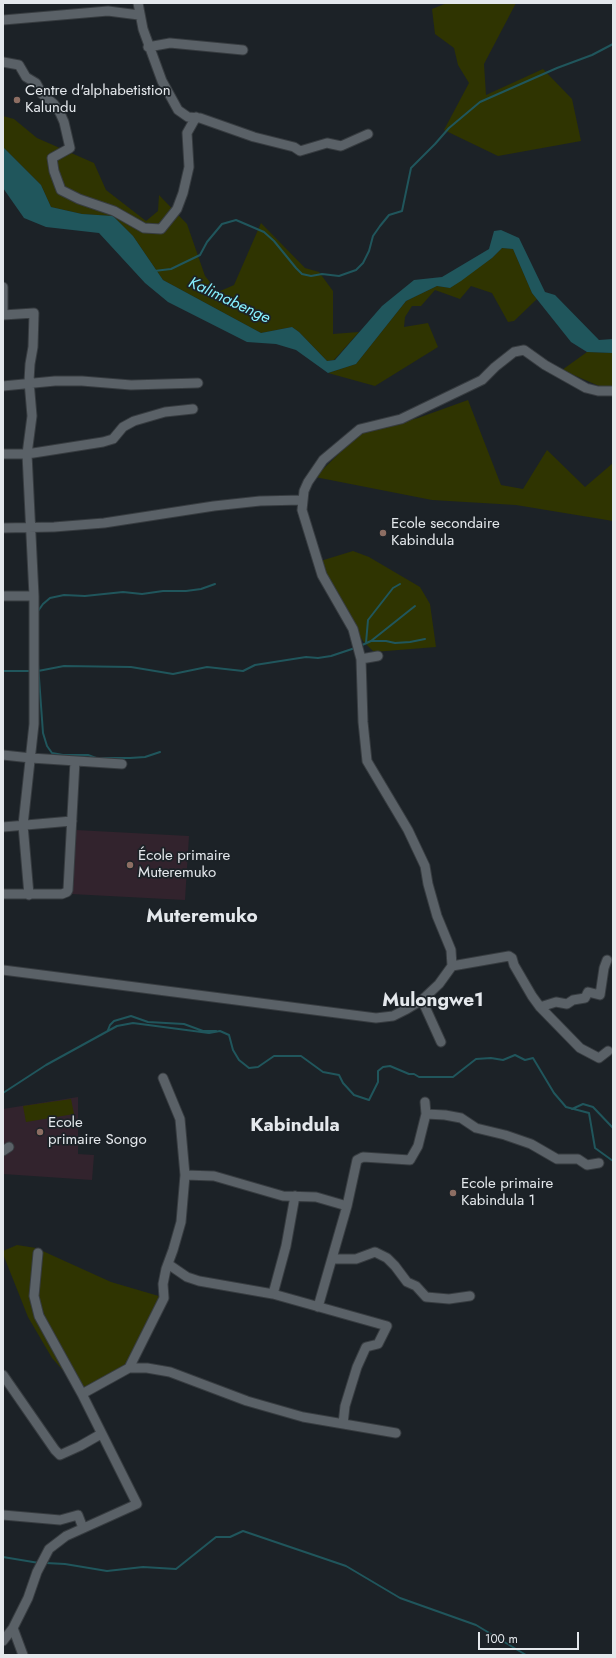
<!DOCTYPE html>
<html>
<head>
<meta charset="utf-8">
<style>
	body { margin:0 }
	#map { position:relative; width:616px; height:1658px; overflow:hidden; background:#1c2227; font-family:Jost,sans-serif }
	canvas { display:block }
	.frame { position:absolute; inset:0; border:4px solid #e4e8ec; pointer-events:none }
	.scale { position:absolute; left:478px; top:1632px; width:101px; height:18px; box-sizing:border-box; border:2px solid #e4e8ec; border-top:0; padding-left:5px; font-size:12px; line-height:14px; white-space:nowrap; color:#e4e8ec; -webkit-text-stroke:3px #1c2227; paint-order:stroke }
</style>
</head>
<body>
<div id="map">
<canvas width="616" height="1658"></canvas>
<div class="frame"></div>
<div class="scale">100 m</div>
</div>
<script>
const ctx = document.querySelector('canvas').getContext('2d');
ctx.lineJoin = 'round';
function fill(path, color) { ctx.fillStyle = color; ctx.fill(path, 'evenodd'); }
const poly = rows => new Path2D(rows.map(r => 'M' + r).join(''));
function trace(path, color, width, dash) { ctx.strokeStyle = color; ctx.lineWidth = width; ctx.lineCap = dash ? 'butt' : 'round'; ctx.setLineDash(dash || []); ctx.stroke(path); }
function write(font, color, halo, rows, align = 'center') {
  ctx.font = font + ' Jost,sans-serif'; ctx.lineWidth = 3.5; ctx.setLineDash([]); ctx.textBaseline = 'middle'; ctx.strokeStyle = halo; ctx.fillStyle = color; for (const [text, x, y, turn = 0] of rows) {
    ctx.save(); ctx.translate(x, y); ctx.rotate((+turn || 0) * Math.PI / 180); ctx.textAlign = isNaN(turn) ? turn : align; if (halo) ctx.strokeText(text, 0, 0); ctx.fillText(text, 0, 0); ctx.restore();
  }
}
const education = poly([
	[76,830,189,836,185,900,71,894],
	[78,1097,78,1154,94,1155,92,1180,3,1174,3,1109]
]);
const green = poly([
	[447,3,516,3,484,64,486,95,543,69,572,99,581,141,498,156,444,130,469,83,458,65,454,48,435,34,432,9],
	[3,116,14,119,37,138,94,163,106,190,146,221,158,211,159,195,187,224,205,276,218,292,234,285,261,223,305,268,319,272,333,291,333,334,359,332,334,360,327,361,299,332,292,327,261,333,163,280,133,236,113,216,82,214,51,207,41,185,3,147],
	[502,248,513,249,532,293,537,299,514,321,508,322,492,293,471,286,460,299,435,290,421,306,412,306,405,317,404,327,428,323,438,347,375,386,328,373,356,364,406,301,437,286,450,288,492,258],
	[587,352,613,353,613,392,562,370],
	[468,400,501,485,523,489,547,450,585,487,613,463,613,521,516,505,432,500,315,477,359,434,418,418],
	[353,551,369,557,420,587,430,604,436,647,374,652,363,641,317,562],
	[71,1099,74,1114,26,1122,23,1106],
	[17,1245,36,1248,111,1282,162,1297,129,1365,82,1392,52,1358,28,1317,3,1254,3,1251]
]);
const water = poly([
	[3,147,41,185,51,207,82,214,113,216,133,236,163,280,261,333,292,327,299,332,327,361,335,360,382,306,414,280,442,277,489,249,494,231,501,230,519,238,545,292,555,295,599,340,613,339,613,353,587,352,571,342,532,293,513,249,502,248,492,258,461,281,450,288,437,286,406,301,356,364,328,373,296,350,276,344,247,342,168,302,145,283,99,233,46,227,24,218,3,188]
]);
const stream = poly([
	[154,271,171,269,200,255,207,242,222,224,236,220,264,232,274,241,296,268,302,274,311,276,322,274,339,276,356,270,363,263,369,251,373,236,380,226,389,215,402,211,411,168,435,144,449,128,480,102,557,68,592,55,613,44],
	[38,611,43,604,50,598,64,595,85,596,123,592,142,594,163,591,186,591,201,589,215,584],
	[371,641,386,641,395,643,410,642,425,639],
	[366,643,368,620,393,588,400,584],
	[360,646,371,641,415,606],
	[38,664,43,733,47,746,52,753,63,755,88,755,96,758,130,758,145,757,160,752],
	[3,671,32,671],
	[38,671,64,666,131,667,173,674,207,667,243,671,255,665,306,657,318,658,331,656,355,648],
	[108,1030,110,1025,114,1021,131,1016,148,1022,184,1024,203,1031,216,1031],
	[3,1093,46,1065,117,1026,133,1023,209,1033,220,1031,229,1035,233,1050,239,1060,249,1068,258,1067,274,1056,301,1056,323,1072,339,1075,343,1083,354,1095,369,1100,378,1082,378,1071,383,1067,390,1066,409,1074,414,1074,419,1077,453,1077,476,1059,491,1058,503,1060,515,1055,525,1060,533,1058,554,1093,566,1107,589,1113,595,1148,613,1161],
	[572,1109,583,1104,593,1107,613,1128],
	[3,1557,39,1563],
	[46,1563,65,1564,107,1571,143,1567,176,1569,216,1537,230,1537,243,1531,346,1566,400,1598,476,1625,526,1655]
]);
const minor = poly([
	[138,3,143,29,162,81,178,110,188,117,200,118,254,137,294,147,300,151,327,143,341,146,368,134],
	[3,20,108,11,139,15],
	[148,47,170,43,243,50],
	[3,62,19,65,26,77,36,83,42,94,54,104,60,113,64,122,70,148,52,158,54,171,61,190,79,199,114,211,144,228,161,229,177,209,183,193,189,167,187,133,196,117],
	[3,287,3,315,34,313,33,347,30,364,29,381,32,416,27,454,34,596,34,724,23,825,29,895],
	[3,386,55,381,82,381,131,385,198,383],
	[3,454,27,454,103,442,113,439,123,427,134,421,165,412,193,409],
	[3,528,54,527,104,523,214,506,260,501,302,500],
	[3,596,34,596],
	[361,659,378,656],
	[3,755,31,758,122,764],
	[3,827,72,821],
	[3,894,62,894,67,892,68,890,75,761],
	[452,966,509,956,512,958,514,965,532,996,540,1007,580,1048,599,1058,608,1051],
	[3,970,376,1018,393,1016,407,1009,422,1000,439,984,452,966,451,950,437,916,428,884,425,866,408,830,367,761,363,722,361,659,353,629,322,575,302,510,304,491,308,482,323,460,360,429,401,419,482,380,495,367,514,352,524,350,545,365,586,388,598,391,613,391],
	[422,1000,441,1042],
	[540,1007,556,1002,567,1004,573,1000,585,998,588,992,600,995,604,968,607,960],
	[426,1114,445,1115,461,1118,476,1128,505,1135,531,1144,557,1159,578,1159,587,1165,599,1163],
	[3,1151,9,1147],
	[185,1175,214,1176,283,1196,316,1197,347,1206],
	[333,1259,356,1259,375,1252,387,1258,395,1266,407,1282,416,1286,426,1297,449,1299,470,1296],
	[168,1264,187,1277,199,1281,273,1294,387,1326,378,1344,366,1347,357,1367,345,1406,343,1424],
	[273,1294,286,1246,295,1196],
	[318,1307,347,1206,357,1160,363,1157,410,1160,418,1146,426,1114,425,1102],
	[129,1368,147,1368,170,1372,247,1401,303,1417,396,1433],
	[3,1375,55,1450,60,1455,80,1446,101,1434],
	[82,1394,129,1368,164,1298,163,1284,166,1269,173,1250,181,1222,185,1175,180,1119,163,1078],
	[3,1515,60,1520,78,1515,83,1528],
	[13,1628,23,1655],
	[3,1641,13,1628,28,1598,37,1572,49,1549,66,1536,137,1504,82,1394,39,1316,34,1296,38,1253]
]);
const markers = [
	[17,100,4,"#8d6e63"],
	[383,533,4,"#8d6e63"],
	[130,865,4,"#8d6e63"],
	[40,1132,4,"#8d6e63"],
	[453,1193,4,"#8d6e63"]
];
const poiNames = [
	["Centre d'alphabetistion",25,91],
	["Kalundu",25,108],
	["Ecole secondaire",391,524],
	["Kabindula",391,541],
	["École primaire",138,856],
	["Muteremuko",138,873],
	["Ecole",48,1123],
	["primaire Songo",48,1140],
	["Ecole primaire",461,1184],
	["Kabindula 1",461,1201]
];
const waterNames = [
	["Kalimabenge",229,301,25]
];
const districtNames = [
	["Muteremuko",202,917],
	["Mulongwe1",433,1001],
	["Kabindula",295,1126]
];
fill(education, '#32232d');
fill(green, '#2f3401');
fill(water, '#20565c');
trace(stream, '#20565c', 2);
trace(minor, '#373c40', 11);
trace(minor, '#5a6167', 9);
for (const [x, y, r, color] of markers) { const dot = new Path2D(); dot.arc(x, y, r, 0, 2 * Math.PI); ctx.fillStyle = color; ctx.fill(dot); trace(dot, '#1c2227', 1.5); }
write('15px', '#e4e8ec', '#1c2227', poiNames, 'left');
write('italic 16px', '#87f1fe', '#1c2227', waterNames);
write('bold 19px', '#e4e8ec', '#1c2227', districtNames);
</script>
</body>
</html>
